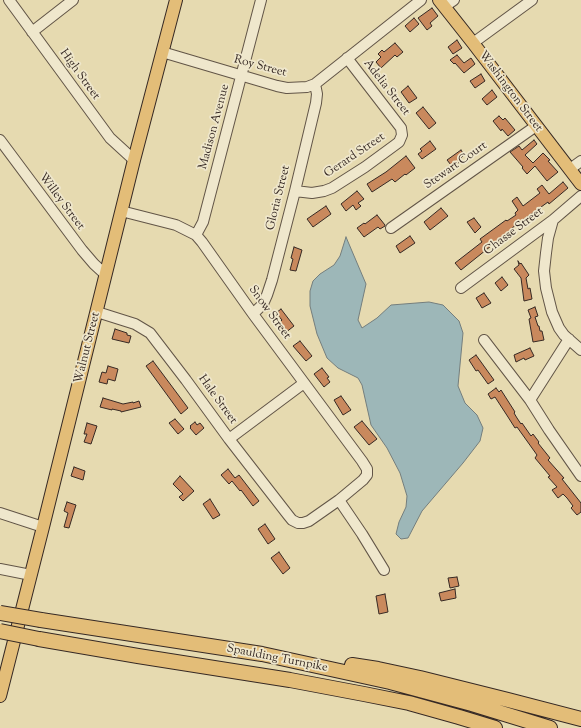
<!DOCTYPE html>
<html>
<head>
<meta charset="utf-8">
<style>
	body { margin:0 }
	canvas { display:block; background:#e6dab0 }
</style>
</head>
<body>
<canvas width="581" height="728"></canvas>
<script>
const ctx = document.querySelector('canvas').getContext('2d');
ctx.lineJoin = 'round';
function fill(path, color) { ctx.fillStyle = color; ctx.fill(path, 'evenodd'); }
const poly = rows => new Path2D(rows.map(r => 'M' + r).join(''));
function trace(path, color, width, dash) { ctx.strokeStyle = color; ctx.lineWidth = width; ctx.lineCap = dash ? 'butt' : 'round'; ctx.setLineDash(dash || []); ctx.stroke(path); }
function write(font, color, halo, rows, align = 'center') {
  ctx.font = font + ' "Sorts Mill Goudy",serif'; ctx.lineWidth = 3.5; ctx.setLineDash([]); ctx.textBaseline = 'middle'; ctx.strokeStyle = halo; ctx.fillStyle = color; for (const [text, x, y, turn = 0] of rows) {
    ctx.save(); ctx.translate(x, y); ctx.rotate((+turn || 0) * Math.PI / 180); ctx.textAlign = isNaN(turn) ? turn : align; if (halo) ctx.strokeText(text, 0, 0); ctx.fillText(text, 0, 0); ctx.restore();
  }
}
const water = poly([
	[346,237,366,284,358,320,362,328,377,318,391,305,429,302,443,305,459,321,463,333,458,386,465,403,477,415,483,428,480,441,463,463,422,511,408,538,401,539,396,534,399,522,406,507,407,496,400,473,387,448,371,425,362,385,358,378,338,368,327,358,317,334,310,306,310,291,313,281,320,274,334,265,340,256,346,237]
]);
const building = poly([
	[432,8,438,16,430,23,432,26,427,30,418,18,432,8],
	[414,18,419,24,410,32,405,26,414,18],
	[457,40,462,48,453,54,448,47,457,40],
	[395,43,403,52,397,57,395,55,381,68,376,62,381,57,378,54,382,50,384,52,395,43],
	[457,55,464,63,471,58,475,64,464,73,455,63,454,64,450,60,457,55],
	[481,74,485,81,475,88,470,81,481,74],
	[408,86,417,98,409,103,401,92,408,86],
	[492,90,497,97,487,105,482,99,492,90],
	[423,107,436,123,429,129,416,113,423,107],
	[499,116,503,120,505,118,515,130,508,136,502,129,501,131,493,121,499,116],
	[534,140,537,144,525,155,533,163,543,153,550,160,548,161,558,172,547,181,535,166,527,174,522,168,523,167,510,152,519,146,522,150,534,140],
	[430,141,436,149,422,159,418,154,422,151,420,149,430,141],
	[461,150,464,155,460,159,461,161,455,165,453,163,451,165,447,160,461,150],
	[406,156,415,168,406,175,405,174,395,182,392,179,372,192,367,184,386,172,406,156],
	[563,182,568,188,549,204,548,202,512,228,513,229,501,238,461,270,455,263,482,242,480,239,506,220,507,221,516,215,515,213,518,210,512,201,517,197,523,206,540,193,537,189,542,185,549,194,563,182],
	[357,191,364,199,358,203,361,206,356,210,353,205,346,211,341,204,357,191],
	[326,206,331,214,313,227,307,219,326,206],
	[441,208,448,216,430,230,424,222,441,208],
	[377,215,385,225,385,226,380,229,378,227,364,237,357,228,364,223,365,224,377,215],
	[474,218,481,227,475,233,467,222,474,218],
	[410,236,415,243,400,253,396,246,410,236],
	[294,247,302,250,296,271,290,270,293,259,291,258,294,247],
	[518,261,520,264,521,263,529,275,526,278,528,289,530,288,532,299,524,301,521,278,514,269,519,265,518,261],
	[502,277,508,285,501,291,495,283,502,277],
	[484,293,491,303,482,308,476,298,484,293],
	[535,307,538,316,535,317,538,326,539,326,540,331,542,331,544,340,533,342,529,319,531,318,528,310,535,307],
	[281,309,294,326,285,333,278,324,282,320,276,313,281,309],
	[115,329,127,333,127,335,131,336,129,343,112,339,115,329],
	[300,341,312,356,306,361,293,346,300,341],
	[530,348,534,356,525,360,524,358,516,362,514,355,530,348],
	[476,355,494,380,488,384,478,370,476,371,469,360,476,355],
	[153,361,188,408,181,414,146,366,153,361],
	[108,366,118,369,115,381,108,379,107,384,99,382,102,372,106,373,108,366],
	[322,368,329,377,327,378,330,382,324,387,314,374,322,368],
	[496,388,499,392,501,390,515,412,514,413,517,418,521,424,522,423,531,436,533,434,539,442,538,443,550,458,548,460,564,478,562,479,581,503,581,512,577,515,571,508,573,506,567,498,563,494,558,498,552,490,557,487,548,477,550,476,535,458,537,455,517,427,515,428,508,417,495,397,491,399,488,394,496,388],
	[341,396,351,410,343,415,334,400,341,396],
	[103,398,123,404,133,402,133,403,139,401,141,407,121,412,121,411,112,409,112,410,100,407,103,398],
	[175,419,184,429,178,434,169,423,175,419],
	[362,421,377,439,369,445,354,427,362,421],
	[195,422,197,425,200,423,204,428,196,435,190,428,191,427,190,426,195,422],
	[87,423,97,426,91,444,84,442,87,434,84,434,87,423],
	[74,467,85,471,83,480,71,476,74,467],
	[228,469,235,478,239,475,259,501,253,506,241,490,240,491,232,481,229,484,221,475,228,469],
	[180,476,194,491,183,501,179,497,183,494,173,484,180,476],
	[210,499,220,515,213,519,203,504,210,499],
	[67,502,76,505,69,528,64,527,68,513,64,511,67,502],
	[265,524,275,539,268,544,258,529,265,524],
	[279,552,290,568,283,574,271,558,279,552],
	[457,577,459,586,450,588,448,578,457,577],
	[455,589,456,598,441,601,439,593,455,589],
	[385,594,388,612,379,614,376,596,385,594]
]);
const minor = poly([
	[9,0,110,138,134,160],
	[444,7,454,0],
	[32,32,73,0],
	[473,43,532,0],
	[162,52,277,86,287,88,307,87,315,84,421,0],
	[0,140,82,250,94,264,106,275],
	[570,169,581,161],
	[295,191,312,193,324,191,332,188,365,167,395,145,399,142,402,135,401,128,347,58],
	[553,220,548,238,546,253,544,271,546,288,552,312,559,328,564,335,581,350],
	[391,228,536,126],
	[196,235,203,222,261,0],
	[461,288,553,220,581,196],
	[97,312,135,324,150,333,186,380,229,439,288,515,292,520,298,523,303,523,309,521,339,500,363,480,367,475,367,469,362,461,253,314,202,242,196,235,176,225,121,211],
	[253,314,263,304,267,295,272,280,295,191,316,103,317,94,315,84],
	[484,340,530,400,549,430,581,476],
	[530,400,569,339],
	[229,439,304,383],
	[339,500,362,534,384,570],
	[0,513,43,527],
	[0,569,31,575]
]);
const major = poly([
	[439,0,473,43,581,184],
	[0,696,43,527,134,160,176,0]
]);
const highway = poly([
	[41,620,262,654,390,682,472,704,550,728],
	[39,639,138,656,290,680,364,694,409,703,459,717,495,728],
	[352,665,378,669,420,678,508,700,581,719]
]);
const highwayBridge = poly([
	[0,613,41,620],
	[0,631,39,639]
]);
const streetNames = [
	["Roy Street",260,67,15],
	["High Street",79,75,54],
	["Adelia Street",386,88,52],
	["Washington Street",510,92,53],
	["Madison Avenue",215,127,-75],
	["Gerard Street",355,156,-34],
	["Stewart Court",456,166,-35],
	["Gloria Street",279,198,-76],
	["Willey Street",61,202,53],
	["Chasse Street",514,232,-37],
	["Snow Street",269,313,54],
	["Walnut Street",88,348,-76],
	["Hale Street",217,400,54],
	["Spaulding Turnpike",277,659,11]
];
fill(water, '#9db7b8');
trace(water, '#747e7d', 1);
fill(building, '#c9895d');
trace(building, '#362924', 1);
trace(minor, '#625547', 12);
trace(major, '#362924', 14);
trace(highway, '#362924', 16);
trace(minor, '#efe7cc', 10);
trace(major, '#e3bd78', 12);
trace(highway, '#e3bd78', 14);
trace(highwayBridge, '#362924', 16, []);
trace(highwayBridge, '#e3bd78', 14);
write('12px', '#362924', '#efe7cc', streetNames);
</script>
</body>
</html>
